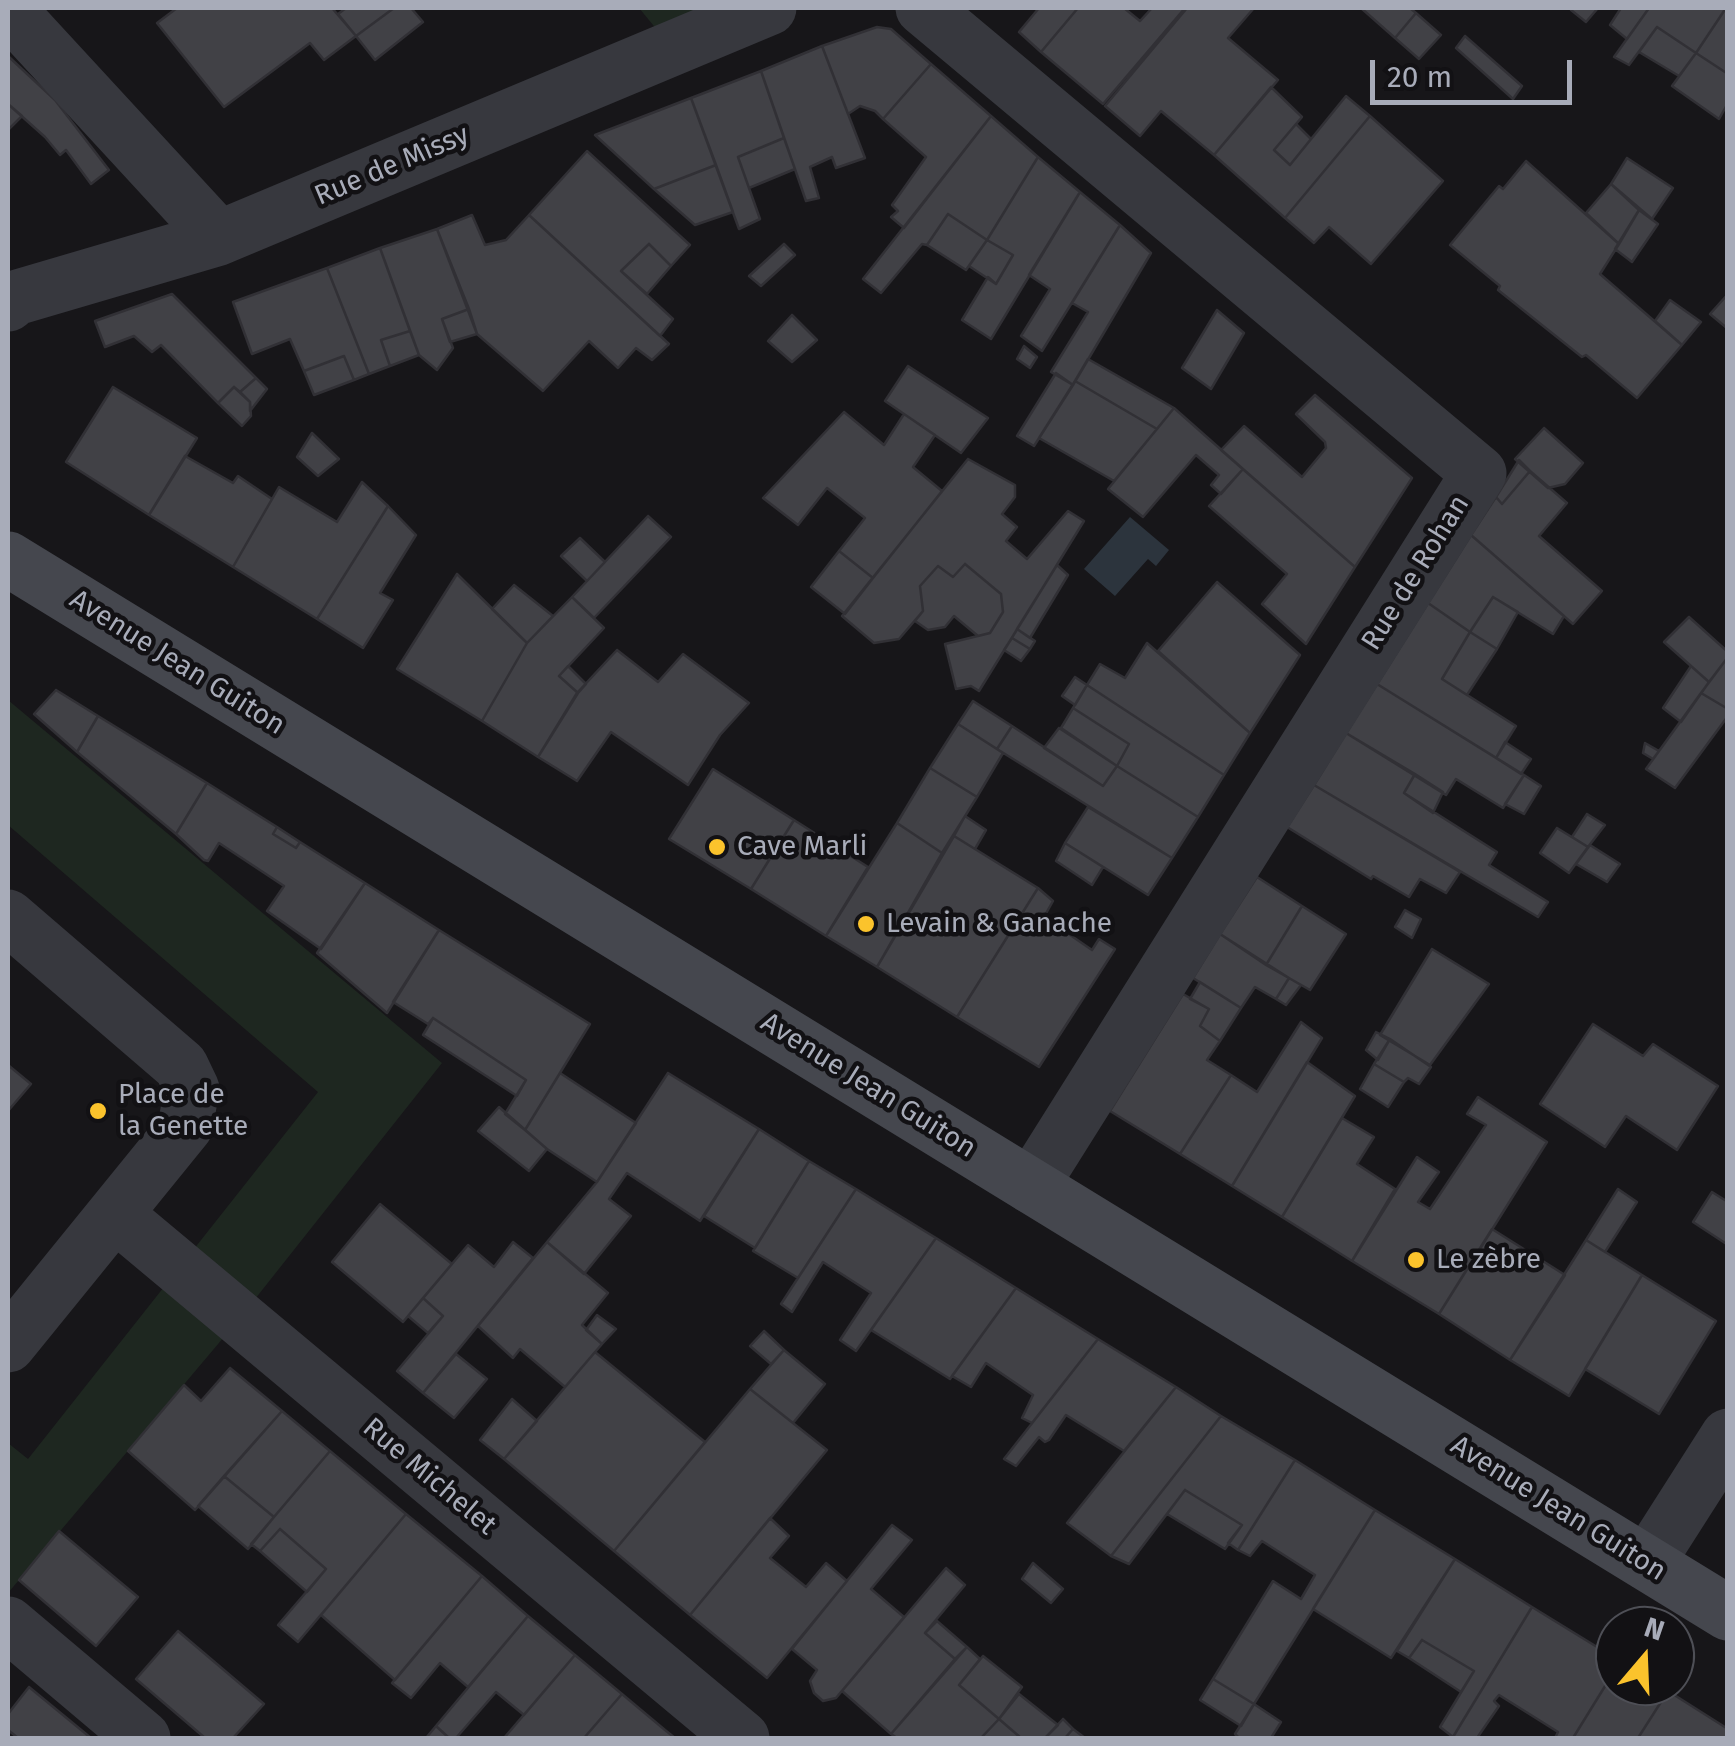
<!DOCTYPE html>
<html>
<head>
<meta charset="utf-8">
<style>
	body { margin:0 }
	#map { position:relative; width:1735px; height:1746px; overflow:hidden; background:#171619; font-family:"Fira Sans",sans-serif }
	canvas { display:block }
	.frame { position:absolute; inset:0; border:10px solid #a8acb9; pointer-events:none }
	.north { position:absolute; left:1595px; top:1606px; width:100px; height:100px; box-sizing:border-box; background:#121114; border:2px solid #4e4f56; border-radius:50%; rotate:19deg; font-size:28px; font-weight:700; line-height:40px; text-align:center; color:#a8acb9 }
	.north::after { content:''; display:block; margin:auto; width:35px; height:45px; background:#fbc32c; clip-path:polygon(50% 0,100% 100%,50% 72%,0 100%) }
	.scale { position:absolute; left:1370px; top:60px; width:202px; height:45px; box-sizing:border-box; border:5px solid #a8acb9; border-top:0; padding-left:12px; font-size:30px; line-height:35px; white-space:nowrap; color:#a8acb9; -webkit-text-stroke:8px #121114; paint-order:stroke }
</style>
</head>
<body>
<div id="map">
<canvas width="1735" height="1746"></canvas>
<div class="frame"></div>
<div class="north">N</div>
<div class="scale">20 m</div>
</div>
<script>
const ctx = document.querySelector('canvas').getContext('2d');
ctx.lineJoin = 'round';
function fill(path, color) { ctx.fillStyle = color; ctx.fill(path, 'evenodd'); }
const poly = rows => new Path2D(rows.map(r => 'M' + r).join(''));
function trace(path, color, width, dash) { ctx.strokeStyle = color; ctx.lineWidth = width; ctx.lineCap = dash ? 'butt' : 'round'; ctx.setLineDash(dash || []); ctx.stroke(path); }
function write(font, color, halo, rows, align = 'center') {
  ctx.font = font + ' "Fira Sans",sans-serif'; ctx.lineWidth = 9; ctx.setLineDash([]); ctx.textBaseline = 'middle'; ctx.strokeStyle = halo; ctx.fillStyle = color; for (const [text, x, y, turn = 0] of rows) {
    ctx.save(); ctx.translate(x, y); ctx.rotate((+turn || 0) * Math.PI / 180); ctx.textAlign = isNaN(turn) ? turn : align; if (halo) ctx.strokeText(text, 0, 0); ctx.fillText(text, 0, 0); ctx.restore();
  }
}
const green = poly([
	[639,8,769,8,672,48],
	[8,700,442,1063,240,1318,8,1593,8,1443,28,1459,318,1092,8,825]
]);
const water = poly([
	[1130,517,1169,550,1156,566,1148,559,1115,596,1084,569]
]);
const building = poly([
	[177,8,332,8,356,36,324,60,310,43,224,107,157,23,177,8],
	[346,8,394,8,356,36,338,14,346,8],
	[394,8,411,8,423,22,375,60,356,36,394,8],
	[1039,8,1078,8,1041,52,1019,32,1039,8],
	[1078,8,1124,8,1140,21,1152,8,1185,8,1103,104,1041,52,1078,8],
	[1187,8,1254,8,1228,38,1278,80,1214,155,1161,111,1140,136,1105,106,1187,8],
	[1361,8,1410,8,1416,13,1395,38,1361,8],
	[1573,8,1598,8,1586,22,1571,10,1573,8],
	[1621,8,1649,8,1627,39,1610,25,1621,8],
	[1649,8,1726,8,1696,53,1657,27,1629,65,1614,57,1649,8],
	[1726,8,1728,8,1728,74,1696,53,1726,8],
	[1416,13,1441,35,1419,59,1395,38,1416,13],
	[877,27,891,29,931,64,883,119,875,111,860,106,848,114,822,46,877,27],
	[1657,27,1696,53,1679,76,1639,52,1657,27],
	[1465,36,1522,86,1513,99,1456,48,1465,36],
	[822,46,865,158,836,168,832,157,810,167,819,198,806,201,761,71,822,46],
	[1696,53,1728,74,1728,103,1719,119,1672,86,1696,53],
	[8,56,55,100,109,170,91,184,66,150,60,155,45,137,8,104,8,56],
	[931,64,991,116,904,228,891,217,898,211,892,205,926,157,883,119,931,64],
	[761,71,784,138,738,157,760,219,739,229,691,98,761,71],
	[1271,87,1302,117,1274,150,1290,165,1346,96,1370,116,1285,218,1214,155,1271,87],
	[691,98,716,165,654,189,595,135,691,98],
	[8,104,22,116,8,130,8,104],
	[991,116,1038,157,987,240,948,214,927,245,922,244,881,293,863,279,991,116],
	[1370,116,1443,181,1371,264,1329,227,1314,243,1285,218,1370,116],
	[1296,124,1311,139,1290,165,1274,150,1296,124],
	[784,138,795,169,749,188,738,157,784,138],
	[587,151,690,245,671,266,649,244,621,271,673,319,660,336,529,215,587,151],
	[1038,157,1080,192,991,339,962,320,988,277,996,284,1013,255,987,240,1038,157],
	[1627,158,1673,188,1652,219,1611,184,1627,158],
	[1526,161,1619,244,1600,274,1682,345,1637,398,1586,355,1582,357,1498,290,1500,286,1450,245,1499,186,1503,189,1526,161],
	[716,165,733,212,695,225,654,189,716,165],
	[1611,184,1639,210,1619,244,1586,213,1611,184],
	[1080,192,1120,225,1042,351,1021,336,1050,289,1029,275,1080,192],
	[1639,210,1658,224,1632,262,1615,249,1639,210],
	[948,214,987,240,966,270,927,245,948,214],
	[472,215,485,245,506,240,529,215,669,344,652,360,636,348,618,368,589,341,543,391,477,334,437,229,472,215],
	[1120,225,1151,253,1073,385,1051,372,1088,312,1072,303,1120,225],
	[437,229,469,309,442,319,453,348,437,370,419,355,380,248,437,229],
	[987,240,1013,255,996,284,969,266,987,240],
	[649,244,671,266,647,294,621,271,649,244],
	[784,244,795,255,761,286,749,276,784,244],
	[380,248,410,331,381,340,390,366,369,374,327,268,380,248],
	[327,268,369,374,354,380,344,356,304,371,290,339,252,354,233,302,327,268],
	[172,294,256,378,240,392,234,387,218,403,161,345,152,352,134,336,105,347,95,321,172,294],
	[1728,294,1728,329,1710,314,1728,294],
	[1670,300,1701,322,1682,345,1655,321,1670,300],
	[469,309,477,334,450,342,442,319,469,309],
	[1217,310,1244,333,1211,389,1182,368,1217,310],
	[792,315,817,340,792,362,768,341,792,315],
	[410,331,419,355,390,366,381,340,410,331],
	[1024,346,1037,357,1030,368,1017,359,1024,346],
	[344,356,354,380,314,395,304,371,344,356],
	[1088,359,1174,408,1157,429,1075,381,1088,359],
	[908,366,988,418,961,453,885,401,908,366],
	[1056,373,1073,385,1034,446,1017,436,1056,373],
	[256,378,267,389,250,411,250,402,240,392,256,378],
	[1075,381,1157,429,1114,481,1039,438,1075,381],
	[113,387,197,438,149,515,66,462,113,387],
	[234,387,250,402,251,416,242,426,218,403,234,387],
	[1315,395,1412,478,1355,567,1221,450,1244,426,1302,477,1326,448,1325,442,1296,414,1315,395],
	[1174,408,1243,469,1221,494,1211,485,1219,475,1196,455,1143,517,1108,489,1174,408],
	[844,412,884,445,904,414,935,435,913,467,942,491,873,578,839,551,865,518,827,488,798,525,763,498,844,412],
	[1544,428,1583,463,1565,484,1548,488,1515,459,1544,428],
	[312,433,339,459,318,476,297,457,312,433],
	[185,456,233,483,238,476,272,499,233,567,149,515,185,456],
	[968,459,1015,485,1015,497,1002,514,1017,527,1006,541,1027,559,1068,511,1084,521,979,691,971,686,956,689,945,644,990,633,1003,612,1001,594,965,564,953,577,938,566,920,586,923,611,899,639,874,643,842,616,968,459],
	[1519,460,1530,471,1502,504,1496,497,1519,460],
	[1243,469,1355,567,1306,644,1262,604,1287,574,1209,506,1243,469],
	[1530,471,1567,503,1539,536,1602,591,1573,624,1471,535,1496,497,1502,504,1530,471],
	[362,482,388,506,317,619,233,567,279,487,337,522,362,482],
	[388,506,416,535,380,593,393,600,363,648,317,619,388,506],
	[648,516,671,537,594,618,572,597,648,516],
	[1471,535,1564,616,1553,634,1493,597,1470,632,1428,603,1471,535],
	[580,538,605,562,587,581,561,556,580,538],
	[839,551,873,578,845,614,811,587,839,551],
	[965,564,1001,594,1003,612,990,633,978,636,954,616,945,627,928,630,915,621,923,611,920,586,938,566,953,577,965,564],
	[1057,565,1068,575,1030,638,1017,629,1057,565],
	[457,574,527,643,482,721,397,669,457,574],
	[1217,582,1300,655,1250,733,1158,651,1217,582],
	[514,585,553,616,527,643,492,609,514,585],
	[572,597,604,628,559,676,578,693,538,757,482,721,527,643,572,597],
	[1493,597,1518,612,1497,649,1470,632,1493,597],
	[1428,603,1470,632,1442,679,1516,726,1496,758,1377,684,1428,603],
	[1689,617,1728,652,1728,657,1709,682,1664,642,1689,617],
	[1017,629,1035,641,1030,649,1012,638,1017,629],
	[1470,632,1497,649,1467,695,1442,679,1470,632],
	[1012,638,1030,649,1021,661,1004,650,1012,638],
	[1147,643,1250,733,1224,775,1087,685,1100,664,1125,678,1147,643],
	[617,650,658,682,683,654,749,703,720,735,688,785,611,732,577,781,538,757,577,693,617,650],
	[1728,657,1728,709,1701,693,1728,657],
	[568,666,586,684,578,693,559,676,568,666],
	[1691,666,1709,682,1681,722,1663,708,1691,666],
	[1075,677,1087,685,1075,705,1062,696,1075,677],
	[1377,684,1524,775,1503,808,1456,779,1446,795,1346,733,1377,684],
	[1087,685,1224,775,1198,817,1117,766,1129,744,1073,708,1087,685],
	[56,690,98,716,77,752,34,714,56,690],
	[1701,693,1728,709,1728,716,1675,788,1646,769,1701,693],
	[973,701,1012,726,997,749,958,724,973,701],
	[1073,708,1129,744,1117,766,1061,728,1073,708],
	[98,716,207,783,176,834,77,752,98,716],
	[958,724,1003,753,977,797,930,768,958,724],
	[1012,726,1103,786,1117,766,1198,817,1172,858,997,749,1012,726],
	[1059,728,1117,766,1103,786,1044,748,1059,728],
	[1346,733,1415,774,1404,793,1497,852,1489,865,1548,902,1538,917,1314,785,1346,733],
	[1505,742,1531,759,1521,774,1496,758,1505,742],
	[1645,743,1659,751,1653,759,1643,753,1645,743],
	[930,768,977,797,942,853,897,823,930,768],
	[713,769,794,820,751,889,669,839,713,769],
	[1415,774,1443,792,1433,813,1404,793,1415,774],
	[1524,775,1541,786,1524,814,1505,804,1524,775],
	[207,783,277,827,273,834,296,848,300,842,365,883,321,949,267,911,284,886,219,843,208,861,204,860,176,834,207,783],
	[1314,785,1460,872,1446,893,1420,879,1409,897,1373,876,1371,879,1287,827,1314,785],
	[1088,807,1172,858,1148,895,1065,843,1088,807],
	[1587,814,1605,825,1588,847,1572,837,1587,814],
	[965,816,986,830,975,849,954,836,965,816],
	[794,820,868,867,826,936,751,889,794,820],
	[897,823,942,853,877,967,826,936,897,823],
	[277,827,300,842,296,848,273,834,277,827],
	[1557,828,1588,847,1569,873,1540,853,1557,828],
	[954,836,1038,888,957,1017,877,967,954,836],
	[1065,843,1103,867,1092,885,1056,861,1065,843],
	[1590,845,1620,864,1607,882,1576,864,1590,845],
	[1257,877,1302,906,1266,965,1220,934,1257,877],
	[365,883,439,930,387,1013,317,953,365,883],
	[1038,888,1053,901,1044,917,1092,950,1099,939,1115,949,1039,1067,957,1017,1038,888],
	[1302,906,1346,934,1310,990,1266,965,1302,906],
	[1405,910,1421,919,1412,938,1395,927,1405,910],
	[439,930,590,1024,525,1130,505,1114,526,1080,433,1018,428,1024,393,1002,439,930],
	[1220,934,1289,978,1276,999,1255,987,1241,1008,1193,978,1220,934],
	[1432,949,1489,984,1430,1065,1380,1035,1432,949],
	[1289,978,1301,985,1286,1005,1276,999,1289,978],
	[1200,982,1241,1008,1220,1041,1200,1026,1209,1009,1190,999,1200,982],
	[1183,994,1209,1009,1200,1026,1220,1041,1207,1060,1231,1075,1180,1154,1110,1111,1183,994],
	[433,1018,526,1080,517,1096,423,1035,433,1018],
	[1301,1022,1322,1038,1232,1186,1180,1154,1231,1075,1257,1092,1301,1022],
	[1593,1024,1643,1056,1653,1044,1718,1086,1677,1150,1626,1116,1605,1147,1540,1104,1593,1024],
	[1376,1032,1390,1039,1378,1060,1366,1050,1376,1032],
	[1390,1039,1431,1067,1419,1084,1408,1078,1404,1082,1374,1064,1390,1039],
	[1307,1062,1355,1096,1282,1217,1232,1186,1307,1062],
	[1374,1064,1404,1082,1388,1107,1360,1089,1374,1064],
	[8,1065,31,1084,8,1111,8,1065],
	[560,1073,636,1123,597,1182,547,1149,525,1130,560,1073],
	[668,1073,759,1129,700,1221,627,1173,609,1199,631,1216,584,1274,547,1242,597,1182,668,1073],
	[1478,1097,1547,1142,1439,1314,1352,1261,1417,1157,1439,1172,1418,1202,1430,1209,1486,1125,1467,1114,1478,1097],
	[499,1107,547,1149,529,1171,478,1131,499,1107],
	[1342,1118,1374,1137,1357,1164,1395,1189,1352,1261,1282,1217,1342,1118],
	[759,1129,809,1161,755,1248,704,1216,759,1129],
	[809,1161,856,1189,798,1278,753,1251,809,1161],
	[856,1189,936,1238,856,1351,840,1340,871,1293,823,1262,792,1312,781,1304,856,1189],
	[1618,1189,1637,1202,1605,1252,1586,1240,1618,1189],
	[1712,1192,1728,1202,1728,1245,1693,1222,1712,1192],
	[380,1204,452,1264,403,1322,332,1262,380,1204],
	[1492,1229,1565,1275,1510,1360,1439,1314,1492,1229],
	[936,1238,1016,1288,950,1379,871,1330,936,1238],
	[1586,1240,1642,1275,1569,1396,1510,1360,1586,1240],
	[513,1242,533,1258,423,1393,397,1371,443,1316,423,1298,468,1245,494,1267,513,1242],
	[547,1242,608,1293,582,1325,602,1344,565,1387,520,1349,513,1358,478,1326,547,1242],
	[1642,1275,1716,1321,1659,1414,1585,1369,1642,1275],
	[1016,1288,1098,1339,1032,1423,1022,1418,1033,1395,986,1363,971,1387,952,1376,1016,1288],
	[423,1298,443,1316,428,1333,408,1316,423,1298],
	[597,1315,616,1329,602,1344,586,1330,597,1315],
	[764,1331,784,1350,771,1364,750,1346,764,1331],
	[1098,1339,1176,1387,1124,1451,1066,1415,1049,1440,1045,1442,1039,1437,1016,1466,1004,1459,1098,1339],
	[784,1350,825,1384,793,1423,750,1389,784,1350],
	[595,1352,705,1442,614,1551,504,1459,595,1352],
	[456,1354,487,1379,454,1418,423,1393,456,1354],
	[230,1368,282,1411,195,1510,128,1451,184,1385,201,1401,230,1368],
	[1176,1387,1221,1416,1111,1556,1067,1523,1176,1387],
	[750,1389,827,1450,690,1615,614,1551,750,1389],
	[512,1399,537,1421,504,1459,480,1440,512,1399],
	[282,1411,330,1451,274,1517,224,1476,282,1411],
	[1221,1416,1295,1460,1238,1550,1228,1543,1242,1525,1185,1490,1129,1564,1111,1556,1221,1416],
	[330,1451,406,1514,298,1642,278,1625,326,1569,280,1529,260,1551,251,1544,330,1451],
	[1295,1460,1375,1510,1254,1704,1213,1679,1273,1581,1301,1599,1315,1575,1262,1541,1250,1556,1238,1550,1295,1460],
	[224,1476,274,1517,248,1549,198,1506,224,1476],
	[1185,1490,1242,1525,1225,1549,1167,1514,1185,1490],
	[1375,1510,1455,1559,1391,1658,1313,1609,1375,1510],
	[406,1514,482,1576,395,1680,321,1615,406,1514],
	[770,1518,789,1536,770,1558,806,1587,826,1563,847,1581,767,1678,690,1615,770,1518],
	[892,1525,912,1540,871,1589,904,1617,836,1698,823,1701,814,1693,810,1681,817,1670,792,1649,892,1525],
	[280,1529,326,1569,307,1592,260,1551,280,1529],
	[59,1531,138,1597,96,1646,19,1580,59,1531],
	[1455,1559,1532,1607,1453,1737,1440,1727,1474,1671,1422,1640,1409,1658,1397,1651,1455,1559],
	[1033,1563,1063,1589,1051,1603,1022,1579,1033,1563],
	[946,1568,965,1585,925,1633,955,1659,891,1734,842,1691,946,1568],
	[482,1576,528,1616,468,1687,440,1663,411,1698,392,1683,482,1576],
	[1532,1607,1615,1658,1615,1670,1573,1738,1555,1738,1558,1732,1499,1695,1494,1701,1499,1706,1477,1738,1455,1738,1453,1737,1532,1607],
	[528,1616,575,1655,524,1715,496,1692,456,1738,449,1738,436,1726,528,1616],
	[937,1621,967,1647,955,1659,925,1633,937,1621],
	[178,1631,264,1704,233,1738,205,1738,136,1679,178,1631],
	[1422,1640,1474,1671,1461,1692,1409,1658,1422,1640],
	[967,1647,980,1659,959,1685,999,1719,981,1738,897,1738,891,1734,967,1647],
	[575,1655,622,1694,584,1738,504,1738,575,1655],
	[983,1656,1022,1687,999,1719,959,1685,983,1656],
	[1615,1670,1615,1686,1660,1686,1668,1691,1638,1738,1573,1738,1615,1670],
	[1213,1679,1254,1704,1241,1726,1200,1700,1213,1679],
	[29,1687,91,1738,18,1738,8,1730,8,1714,29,1687],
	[1668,1691,1728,1729,1728,1738,1638,1738,1668,1691],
	[622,1694,665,1730,675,1738,584,1738,622,1694],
	[1019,1694,1058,1725,1045,1738,1021,1738,999,1719,1019,1694],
	[1254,1704,1281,1722,1271,1738,1239,1738,1235,1734,1254,1704],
	[999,1719,1021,1738,981,1738,999,1719],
	[1063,1719,1073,1729,1065,1738,1045,1738,1063,1719],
	[436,1726,449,1738,426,1738,436,1726],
	[1073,1729,1085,1738,1065,1738,1073,1729]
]);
const street = poly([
	[923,8,1479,473,1031,1186],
	[8,9,219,238],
	[8,304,15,298,219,238,769,8],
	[8,917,181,1066,192,1089,185,1127,8,1345],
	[116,1215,742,1738],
	[1647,1563,1728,1436],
	[8,1624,143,1738]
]);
const secondary = poly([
	[8,559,1728,1613]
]);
const markers = [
	[717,847,10,"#fbc32c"],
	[866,924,10,"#fbc32c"],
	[98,1111,10,"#fbc32c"],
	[1416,1260,10,"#fbc32c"]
];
const streetNames = [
	["Rue de Missy",392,166,-23],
	["Rue de Rohan",1416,573,-58],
	["Avenue Jean Guiton",177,663,32],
	["Avenue Jean Guiton",868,1086,32],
	["Rue Michelet",429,1477,40],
	["Avenue Jean Guiton",1558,1509,32]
];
const poiNames = [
	["Cave Marli",737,847],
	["Levain & Ganache",886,924],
	["Place de",118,1095],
	["la Genette",118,1127],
	["Le zèbre",1436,1260]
];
fill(green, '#1e2720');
fill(water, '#2c343d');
fill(building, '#414146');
trace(building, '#313035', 2.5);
trace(street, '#37383e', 55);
trace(secondary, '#45474e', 55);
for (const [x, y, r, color] of markers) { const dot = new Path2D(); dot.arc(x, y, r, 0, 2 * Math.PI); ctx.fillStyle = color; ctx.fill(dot); trace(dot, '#121114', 4); }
write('28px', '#a8acb9', '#121114', streetNames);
write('28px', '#a8acb9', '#121114', poiNames, 'left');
</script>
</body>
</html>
